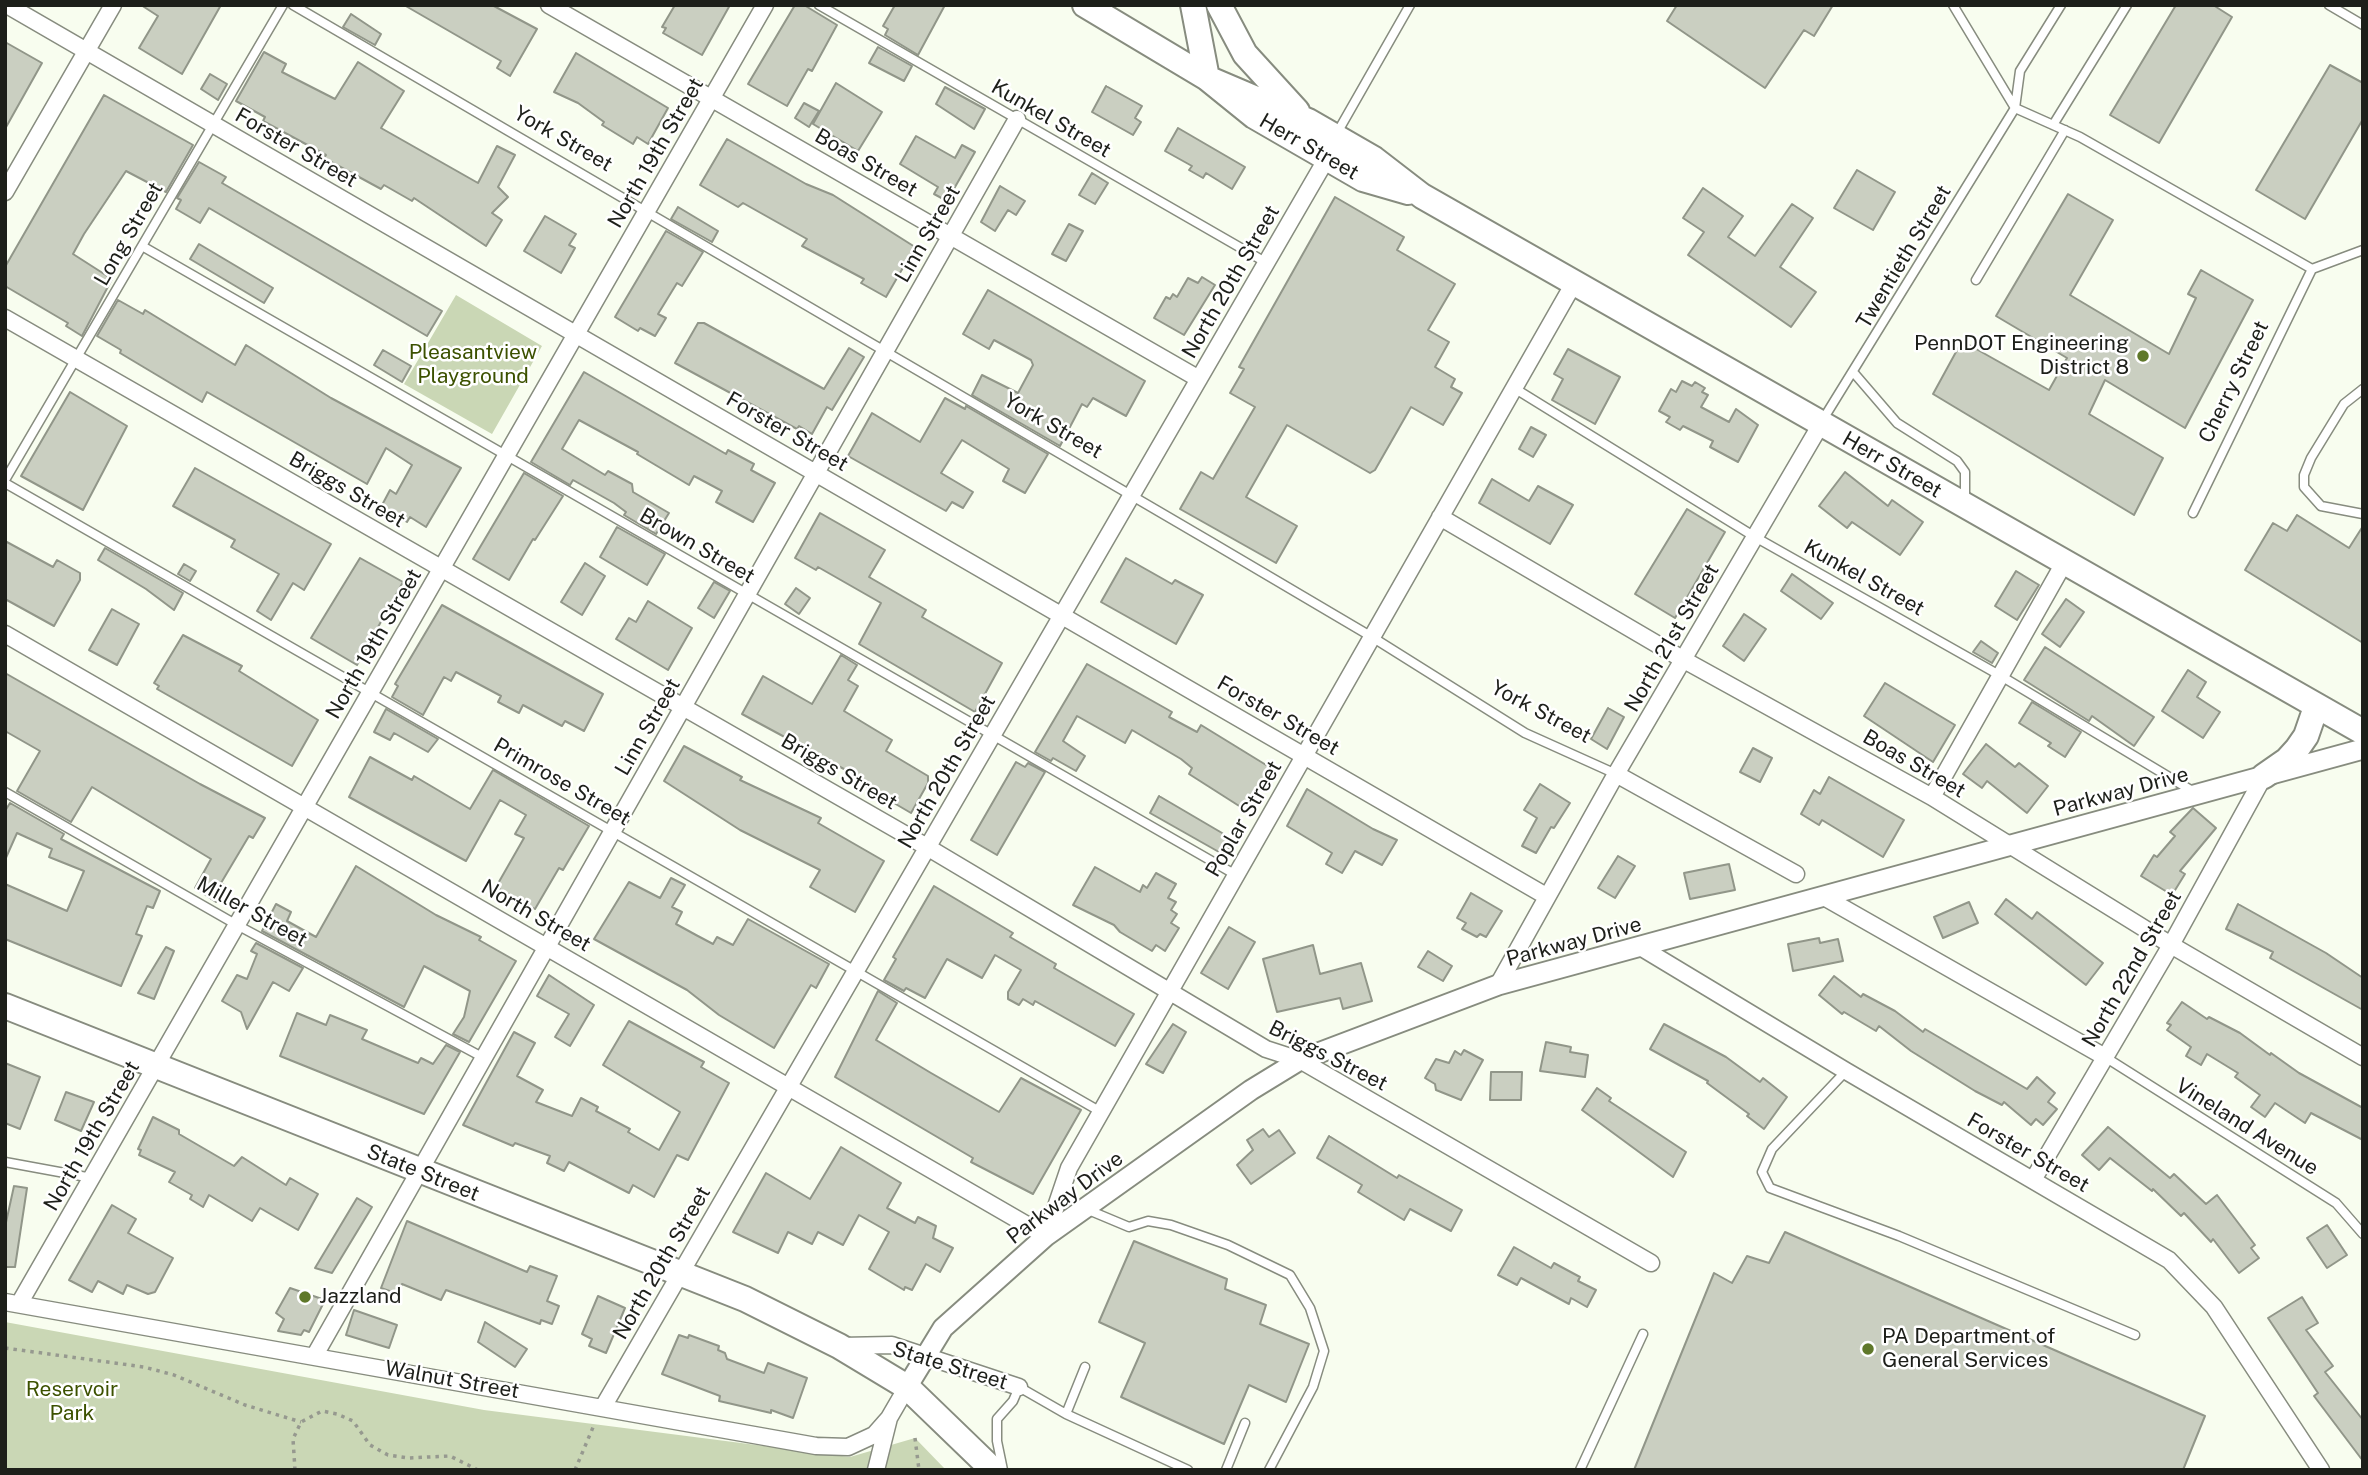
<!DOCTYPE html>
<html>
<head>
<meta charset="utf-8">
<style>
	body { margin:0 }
	#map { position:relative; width:2368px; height:1475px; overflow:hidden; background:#f8fdef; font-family:"Public Sans",sans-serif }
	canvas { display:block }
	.frame { position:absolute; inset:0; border:7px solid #1d1f1a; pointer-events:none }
</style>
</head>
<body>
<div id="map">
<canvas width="2368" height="1475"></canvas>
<div class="frame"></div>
</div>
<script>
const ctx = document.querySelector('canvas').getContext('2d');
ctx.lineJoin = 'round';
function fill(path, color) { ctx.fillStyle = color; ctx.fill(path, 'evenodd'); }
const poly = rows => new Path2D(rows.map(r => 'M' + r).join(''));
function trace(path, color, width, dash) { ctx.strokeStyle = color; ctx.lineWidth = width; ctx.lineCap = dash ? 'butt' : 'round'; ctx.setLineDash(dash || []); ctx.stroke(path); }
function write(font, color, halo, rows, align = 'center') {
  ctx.font = font + ' "Public Sans",sans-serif'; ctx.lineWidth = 5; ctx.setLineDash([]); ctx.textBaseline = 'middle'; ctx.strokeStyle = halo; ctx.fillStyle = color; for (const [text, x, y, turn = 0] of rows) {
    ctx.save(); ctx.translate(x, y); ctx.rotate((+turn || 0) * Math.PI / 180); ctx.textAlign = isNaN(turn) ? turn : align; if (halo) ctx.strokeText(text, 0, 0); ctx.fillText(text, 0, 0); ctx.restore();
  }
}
const green = poly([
	[456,295,542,346,492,434,404,384],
	[5,1322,484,1410,850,1457,915,1438,946,1470,5,1470]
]);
const building = poly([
	[141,5,221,5,182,74,139,48,158,16,141,5],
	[404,5,492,5,537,29,510,76,497,68,501,61,404,5],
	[675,5,730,5,702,55,663,33,666,28,662,27,675,5],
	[795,5,804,5,837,25,812,71,808,69,787,106,748,84,795,5],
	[895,5,945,5,918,55,885,35,888,29,883,26,895,5],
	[1677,5,1833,5,1814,36,1804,30,1765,88,1667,21,1677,5],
	[2176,5,2213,5,2232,17,2159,143,2110,115,2176,5],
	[351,14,381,34,375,45,343,27,351,14],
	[5,42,42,63,5,129,5,42],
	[878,47,912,66,904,81,869,63,878,47],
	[264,52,286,64,282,72,335,99,358,62,404,91,381,128,478,183,497,146,515,155,498,187,508,197,492,213,502,220,486,246,414,198,412,201,384,185,381,189,324,158,326,155,263,121,265,117,236,101,264,52],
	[576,53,668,108,648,144,637,137,633,144,602,125,604,122,578,103,554,92,576,53],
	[2330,65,2363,83,2363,119,2305,219,2256,190,2330,65],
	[210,74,227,84,218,100,201,89,210,74],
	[836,83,882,112,858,151,813,124,836,83],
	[1106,86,1142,106,1135,118,1141,122,1133,135,1092,112,1106,86],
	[945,87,985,109,974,129,936,104,945,87],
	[104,95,193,145,166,192,126,171,84,234,73,254,112,279,82,336,66,326,68,323,5,286,5,267,104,95],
	[804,103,819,111,809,127,795,118,804,103],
	[1178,128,1245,167,1232,189,1206,173,1203,178,1189,170,1192,166,1165,151,1178,128],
	[916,136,955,158,962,145,975,152,947,201,934,194,938,187,900,164,916,136],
	[727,139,806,184,833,195,915,247,886,297,861,283,864,279,802,246,807,239,743,203,738,207,700,185,727,139],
	[199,162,226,177,222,183,442,311,427,336,209,208,200,223,176,209,181,200,177,198,199,162],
	[1857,170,1895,192,1873,230,1834,208,1857,170],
	[1092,173,1108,183,1095,204,1079,195,1092,173],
	[1000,186,1025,201,1016,215,1008,210,995,231,981,222,1000,186],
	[1703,188,1743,216,1728,237,1755,256,1792,204,1813,218,1780,267,1816,292,1791,327,1688,255,1704,232,1683,218,1703,188],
	[2068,194,2113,220,2070,295,2169,354,2196,298,2188,294,2201,270,2253,300,2185,428,2105,380,2089,414,2163,458,2134,515,1933,394,1962,341,2049,390,2067,358,1996,316,2068,194],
	[1335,197,1404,237,1397,250,1455,284,1428,330,1449,342,1435,367,1455,379,1451,387,1462,393,1443,425,1411,407,1375,470,1370,473,1287,425,1246,497,1297,526,1276,563,1180,509,1201,472,1213,479,1255,407,1230,393,1244,369,1239,367,1335,197],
	[678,207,718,231,712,242,671,219,678,207],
	[545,216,576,234,569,245,575,248,561,273,524,251,545,216],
	[1069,224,1083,231,1066,261,1052,254,1069,224],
	[666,231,703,252,682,286,677,283,658,314,666,318,655,336,640,328,638,331,615,317,666,231],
	[199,244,273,288,264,303,190,259,199,244],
	[1202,277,1215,285,1184,335,1154,318,1166,297,1170,299,1173,294,1177,297,1188,278,1198,283,1202,277],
	[988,290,1145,381,1126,416,1093,398,1087,407,1082,404,1060,446,972,395,982,375,1018,393,1033,365,1031,360,994,340,989,349,963,334,988,290],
	[118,300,143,314,145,310,235,365,246,345,331,398,461,468,426,527,410,517,407,522,381,507,390,490,396,494,412,465,386,448,367,484,207,392,202,402,120,353,121,350,97,336,118,300],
	[698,323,704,323,824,389,849,348,864,357,832,410,827,407,812,434,799,426,797,429,675,363,698,323],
	[1568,349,1620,377,1595,424,1552,400,1563,379,1554,374,1568,349],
	[383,350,411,366,402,382,374,365,383,350],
	[584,372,726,454,728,450,754,464,751,470,775,483,753,522,716,502,722,491,694,476,689,485,637,454,638,452,579,420,562,449,605,475,608,471,632,484,633,492,669,513,656,534,624,515,626,512,614,503,573,480,570,485,531,462,584,372],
	[1682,381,1692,386,1695,382,1705,388,1702,392,1708,395,1701,407,1729,422,1736,409,1758,425,1738,462,1710,447,1713,441,1683,426,1680,430,1666,422,1670,417,1659,411,1671,389,1676,392,1682,381],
	[70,392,127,426,83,510,21,476,70,392],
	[945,398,965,409,966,406,1048,454,1025,493,1003,481,1009,469,962,440,941,473,973,492,963,508,952,502,946,511,848,456,872,413,920,442,945,398],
	[1531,427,1546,435,1533,457,1519,449,1531,427],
	[195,468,331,544,304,590,293,583,271,620,257,611,279,574,231,547,235,540,173,506,195,468],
	[1845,472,1888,506,1892,500,1923,522,1900,555,1852,522,1847,528,1819,506,1845,472],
	[524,473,563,496,535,540,533,539,509,580,473,559,524,473],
	[1492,479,1529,501,1538,486,1573,505,1550,544,1479,503,1492,479],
	[1687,509,1725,532,1675,618,1635,594,1687,509],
	[820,513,885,550,869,577,926,610,922,617,1002,663,975,712,859,644,881,603,818,567,816,570,795,558,820,513],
	[2297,515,2349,548,2363,526,2363,643,2245,570,2273,523,2287,531,2297,515],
	[617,527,665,554,647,585,600,557,617,527],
	[5,541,53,567,57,560,80,573,80,580,54,626,5,599,5,541],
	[105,548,183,593,174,610,146,589,98,560,105,548],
	[360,558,403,582,357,665,311,638,360,558],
	[1126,558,1172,584,1175,580,1203,595,1176,644,1101,602,1126,558],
	[585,563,605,576,582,615,561,602,585,563],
	[184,564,196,571,190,581,178,574,184,564],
	[2016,571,2039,585,2017,620,1995,606,2016,571],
	[1792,574,1833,603,1821,619,1781,591,1792,574],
	[714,582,730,591,714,618,698,608,714,582],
	[796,588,810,598,799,614,785,604,796,588],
	[2066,599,2084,612,2060,647,2042,634,2066,599],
	[648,601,692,628,668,670,616,639,629,618,636,622,648,601],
	[442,605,603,694,584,731,565,721,562,726,523,705,519,713,498,702,501,696,456,672,451,681,444,677,423,715,392,697,398,686,395,684,442,605],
	[112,609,139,624,117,665,89,650,112,609],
	[1744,614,1766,629,1744,661,1723,646,1744,614],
	[183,635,242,666,239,671,318,720,292,766,157,689,159,686,154,683,183,635],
	[1981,641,1998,653,1992,663,1973,652,1981,641],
	[2045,647,2154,717,2134,746,2092,716,2089,721,2024,680,2045,647],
	[841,655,857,665,848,680,858,686,844,711,892,740,886,751,928,776,928,783,911,813,853,779,855,775,742,714,763,676,812,704,841,655],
	[1087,664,1172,712,1169,717,1197,732,1201,725,1271,768,1247,811,1189,774,1192,768,1181,759,1132,730,1125,743,1077,716,1063,741,1085,756,1076,771,1053,758,1051,761,1035,752,1087,664],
	[2188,670,2206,682,2197,697,2220,712,2203,738,2162,711,2188,670],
	[5,673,200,784,265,818,253,838,249,836,221,883,226,886,216,902,195,888,211,859,92,787,71,822,17,791,40,751,5,731,5,673],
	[1885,683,1955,725,1933,762,1864,716,1885,683],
	[2032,702,2081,732,2065,757,2048,746,2051,743,2019,723,2032,702],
	[1608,708,1624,717,1607,749,1591,739,1608,708],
	[386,709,438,739,428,752,394,733,390,740,374,732,386,709],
	[1986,744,2015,767,2019,763,2048,786,2027,813,1987,781,1982,788,1963,774,1986,744],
	[684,746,742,777,740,780,821,818,818,823,884,861,855,912,810,887,820,870,740,830,664,781,684,746],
	[1753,748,1772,758,1760,782,1740,772,1753,748],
	[370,757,412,780,414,776,470,809,493,770,589,826,563,870,559,868,535,909,496,887,524,838,515,834,526,815,500,800,466,861,349,797,370,757],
	[1016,762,1025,767,1028,763,1045,772,997,855,971,840,1016,762],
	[1829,777,1904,820,1883,857,1822,820,1819,825,1801,814,1814,790,1820,794,1829,777],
	[1540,784,1570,803,1554,828,1551,827,1536,853,1522,846,1537,818,1524,810,1540,784],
	[1307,789,1373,829,1397,840,1382,865,1355,851,1342,873,1326,864,1332,853,1287,826,1307,789],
	[1159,796,1234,840,1226,856,1150,813,1159,796],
	[10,803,64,834,61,839,160,891,153,908,147,906,136,934,142,936,121,986,5,939,5,884,67,911,84,871,49,857,52,849,17,833,5,860,5,811,10,803],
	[2193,808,2216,828,2180,871,2185,874,2172,895,2141,876,2154,855,2157,857,2175,836,2170,832,2193,808],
	[1618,856,1635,866,1615,898,1598,888,1618,856],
	[1729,864,1735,890,1690,899,1684,873,1729,864],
	[356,866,436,915,481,937,479,940,516,961,469,1042,453,1034,464,1017,470,991,424,966,404,1007,262,931,276,904,291,912,287,921,316,937,356,866],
	[1095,867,1140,892,1143,885,1147,888,1156,873,1176,884,1168,898,1176,902,1171,910,1177,914,1171,923,1179,928,1165,951,1156,945,1152,951,1120,932,1114,925,1073,905,1095,867],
	[671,878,685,885,672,907,682,912,676,924,696,935,713,944,717,937,733,945,748,919,829,964,816,988,811,985,774,1048,719,1015,687,990,594,939,629,882,660,898,671,878],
	[934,886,1013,933,1010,937,1056,964,1054,968,1134,1014,1115,1046,1035,1001,1033,1005,1023,999,1019,1005,1008,999,1008,992,1021,970,995,955,982,978,947,959,925,998,906,988,904,991,884,980,896,959,893,957,934,886],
	[1471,893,1502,911,1486,937,1480,934,1477,937,1462,929,1466,923,1457,918,1471,893],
	[2006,899,2032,919,2037,912,2103,963,2086,985,1995,914,2006,899],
	[1969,902,1978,923,1943,938,1934,917,1969,902],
	[2238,904,2326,953,2363,978,2363,1010,2270,958,2273,952,2226,929,2238,904],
	[1229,927,1255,942,1228,989,1201,973,1229,927],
	[1819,938,1820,943,1838,939,1843,961,1793,971,1788,944,1819,938],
	[256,943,303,968,289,991,273,982,247,1029,241,1012,222,1001,237,975,247,979,257,954,251,951,256,943],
	[1313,945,1320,974,1361,963,1372,1001,1343,1009,1340,998,1277,1012,1263,959,1313,945],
	[166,947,174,951,154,999,138,993,166,947],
	[1428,951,1452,966,1443,981,1418,967,1428,951],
	[549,975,594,1005,570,1046,555,1037,569,1014,537,996,549,975],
	[1834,976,1861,997,1863,994,1895,1011,1923,1032,1925,1029,2027,1089,2037,1077,2055,1093,2048,1102,2057,1109,2043,1125,2036,1119,2031,1125,2004,1102,2002,1105,1975,1091,1911,1051,1879,1026,1876,1031,1844,1012,1842,1014,1819,995,1834,976],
	[878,991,897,1003,876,1040,931,1073,999,1112,1021,1078,1081,1110,1033,1194,971,1162,973,1158,835,1077,878,991],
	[2182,1002,2207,1019,2209,1017,2240,1033,2270,1055,2271,1053,2299,1073,2363,1108,2363,1140,2311,1113,2305,1123,2275,1103,2265,1117,2251,1107,2260,1095,2235,1077,2238,1073,2207,1054,2201,1065,2186,1056,2191,1047,2167,1030,2171,1025,2167,1023,2182,1002],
	[297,1013,326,1025,330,1015,367,1030,362,1039,418,1063,421,1058,433,1064,446,1045,460,1052,424,1114,280,1056,297,1013],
	[629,1021,704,1062,701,1067,729,1083,688,1160,677,1155,654,1197,633,1185,629,1193,569,1162,564,1171,547,1163,550,1156,515,1143,513,1146,463,1125,514,1032,535,1043,517,1076,543,1090,536,1102,572,1116,581,1098,598,1107,596,1111,630,1129,628,1132,659,1150,680,1112,603,1065,629,1021],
	[1173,1024,1186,1032,1163,1073,1146,1064,1173,1024],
	[1664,1024,1726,1057,1760,1082,1763,1078,1787,1097,1764,1129,1747,1116,1749,1114,1707,1083,1708,1081,1650,1049,1664,1024],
	[1546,1042,1571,1047,1570,1052,1588,1055,1585,1077,1540,1071,1546,1042],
	[1464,1050,1483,1060,1461,1100,1436,1090,1435,1084,1425,1078,1436,1059,1449,1063,1455,1051,1461,1055,1464,1050],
	[5,1063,40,1077,20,1129,5,1123,5,1063],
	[1491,1072,1522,1072,1521,1100,1490,1100,1491,1072],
	[1597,1088,1611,1098,1609,1101,1686,1152,1673,1177,1582,1110,1597,1088],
	[66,1092,94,1102,81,1131,55,1120,66,1092],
	[153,1117,179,1130,179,1134,234,1166,242,1157,286,1185,290,1178,318,1194,298,1230,260,1208,252,1221,209,1195,203,1207,190,1199,192,1195,169,1182,175,1172,139,1155,141,1150,138,1149,153,1117],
	[2108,1127,2170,1178,2174,1174,2206,1204,2217,1195,2255,1245,2251,1248,2259,1258,2239,1273,2213,1239,2211,1242,2184,1213,2181,1216,2153,1189,2152,1191,2110,1158,2099,1170,2082,1155,2108,1127],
	[1263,1129,1269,1137,1279,1130,1295,1153,1251,1184,1237,1165,1253,1150,1247,1140,1263,1129],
	[1329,1136,1397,1178,1399,1175,1462,1210,1451,1231,1410,1209,1404,1220,1358,1192,1362,1185,1317,1158,1329,1136],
	[841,1147,901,1183,887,1208,915,1223,918,1217,936,1226,933,1238,953,1248,940,1272,926,1264,912,1290,905,1287,904,1290,869,1269,889,1232,859,1215,843,1245,818,1232,812,1244,788,1232,778,1253,733,1232,766,1173,810,1199,841,1147],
	[14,1186,27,1188,15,1267,5,1267,5,1227,14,1186],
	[357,1198,372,1207,332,1273,315,1268,357,1198],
	[112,1205,136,1219,128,1233,173,1258,155,1292,148,1294,127,1285,123,1294,98,1281,92,1292,69,1280,112,1205],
	[407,1221,527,1272,530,1266,557,1276,547,1301,559,1306,552,1324,541,1320,540,1324,446,1290,441,1300,402,1284,398,1294,381,1288,407,1221],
	[2327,1225,2347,1255,2327,1268,2307,1238,2327,1225],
	[1785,1232,2205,1416,2183,1470,1634,1470,1714,1273,1732,1283,1747,1256,1769,1263,1785,1232],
	[1134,1241,1227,1279,1225,1289,1266,1305,1260,1324,1309,1344,1286,1402,1249,1385,1224,1444,1121,1397,1145,1343,1099,1322,1134,1241],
	[1514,1247,1551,1268,1554,1263,1580,1277,1578,1281,1596,1290,1587,1307,1571,1298,1569,1304,1521,1278,1517,1285,1498,1275,1514,1247],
	[290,1288,325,1300,309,1332,304,1330,301,1335,278,1331,284,1319,276,1313,290,1288],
	[598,1296,625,1308,606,1353,589,1346,592,1339,582,1334,598,1296],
	[2302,1297,2318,1323,2306,1330,2333,1366,2325,1372,2363,1420,2363,1461,2314,1396,2318,1393,2268,1318,2302,1297],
	[354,1310,397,1325,389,1348,346,1335,354,1310],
	[485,1322,527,1349,515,1367,478,1342,485,1322],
	[679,1335,688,1338,689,1335,719,1346,718,1350,725,1353,727,1359,764,1373,768,1363,807,1378,793,1418,771,1410,771,1413,719,1401,720,1396,662,1374,679,1335]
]);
const path = poly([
	[5,1348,144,1367,174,1375,245,1405,301,1422],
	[915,1438,919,1470],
	[295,1470,293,1439,301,1422,322,1411,337,1414,353,1421,370,1445,388,1455,408,1458,450,1456,478,1470],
	[575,1470,594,1425]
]);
const service = poly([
	[293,5,1211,542,1372,637,1525,733,1616,774],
	[819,5,1267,263],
	[1953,5,2015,108,2080,137,2312,269],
	[2329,5,2363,25],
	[2053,125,2127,5],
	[1337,133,1410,5],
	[142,246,1236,875],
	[2312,269,2363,250],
	[1976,280,2065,130],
	[1854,373,1897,423,1957,461,1965,472,1965,500],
	[1514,388,1755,537,2001,676,2194,792],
	[2363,389,2344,404,2311,458,2304,475,2304,487,2321,506,2363,514],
	[1822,421,2015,108,2020,71,2061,5],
	[5,480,283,5],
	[5,483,1101,1112],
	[2193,513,2312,269],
	[5,792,237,925,484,1058],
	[2105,1057,2336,1203,2363,1234],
	[1846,1071,1772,1149,1762,1172,1770,1188,1899,1236,2135,1335],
	[5,1162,92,1178],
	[1086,1209,1129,1227,1148,1221,1171,1225,1228,1245,1290,1275,1310,1308,1324,1351,1313,1387,1269,1470],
	[1066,1414,1085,1367],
	[1003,1470,997,1441,997,1419,1013,1401,1019,1387,1066,1414,1188,1470],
	[1226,1470,1245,1423],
	[1580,1470,1643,1334]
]);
const minor = poly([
	[7,5,1546,896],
	[549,5,1199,379],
	[5,192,113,5],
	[5,318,927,847,1266,1049,1300,1060,1651,1263],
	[1440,517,1684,660,1932,797,2171,945,2363,1057],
	[5,634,1046,1236,1069,1168,1574,283],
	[1616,774,1796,874],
	[1932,797,2064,563],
	[1824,897,2105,1057],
	[1642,948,1846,1071,2169,1260,2214,1307,2321,1470],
	[1498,985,1616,774,1821,424],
	[2033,1180,2171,945,2264,776],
	[5,1302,816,1446,848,1447,874,1435,889,1418],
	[19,1304,765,5],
	[841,1346,892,1345,1019,1387],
	[315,1355,1017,119],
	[603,1407,1327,158],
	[876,1470,889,1418,907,1387]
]);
const tertiary = poly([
	[907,1387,943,1328,1046,1236,1251,1090,1300,1060,1498,985,2363,749]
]);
const primary = poly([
	[1085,5,1207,78,1254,116,1363,179,1408,192],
	[1193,5,1207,78],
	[1219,5,1245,54,1297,111],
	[1207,78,1308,121,1374,159,1422,196,2363,732],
	[2264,776,2287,760,2297,749,2306,736,2316,707],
	[5,1006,745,1299,839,1346,907,1387,993,1470]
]);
const markers = [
	[2143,356,7,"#5f782a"],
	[305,1297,7,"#5f782a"],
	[1868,1349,7,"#5f782a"]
];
const streetNames = [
	["Kunkel Street",1051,119,30],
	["York Street",563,139,30],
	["Herr Street",1309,147,30],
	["Forster Street",296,148,30],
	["North 19th Street",656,153,-60],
	["Boas Street",866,163,30],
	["Long Street",129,234,-60],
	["Linn Street",928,234,-60],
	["Twentieth Street",1904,257,-59],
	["North 20th Street",1231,282,-60],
	["Cherry Street",2234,382,-64],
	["York Street",1053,426,30],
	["Forster Street",787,432,30],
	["Herr Street",1892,465,30],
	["Briggs Street",347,490,30],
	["Brown Street",697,546,30],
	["Kunkel Street",1864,578,29],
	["North 21st Street",1672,638,-60],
	["North 19th Street",374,644,-60],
	["York Street",1541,712,28],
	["Forster Street",1278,716,30],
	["Linn Street",648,727,-60],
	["Boas Street",1914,764,30],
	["Briggs Street",839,772,30],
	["North 20th Street",947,772,-60],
	["Primrose Street",562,782,30],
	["Parkway Drive",2121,792,-15],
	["Poplar Street",1244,819,-60],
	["Miller Street",252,912,29],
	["North Street",536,916,30],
	["Parkway Drive",1574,942,-15],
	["North 22nd Street",2132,969,-60],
	["Briggs Street",1328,1056,27],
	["Vineland Avenue",2247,1127,32],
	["North 19th Street",92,1136,-60],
	["Forster Street",2028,1153,30],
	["State Street",423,1173,22],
	["Parkway Drive",1065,1198,-37],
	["North 20th Street",662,1263,-60],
	["State Street",950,1366,17],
	["Walnut Street",452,1380,10]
];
const poiNames = [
	["PennDOT Engineering",2129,344,"right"],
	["District 8",2129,368,"right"],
	["Jazzland",319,1297],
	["PA Department of",1882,1337],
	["General Services",1882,1361]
];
const parkNames = [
	["Pleasantview",473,353],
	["Playground",473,377],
	["Reservoir",72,1390],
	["Park",72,1414]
];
fill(green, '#cad7b5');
fill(building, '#cacfc1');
trace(building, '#919689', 2);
trace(service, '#878c7f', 11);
trace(minor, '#878c7f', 19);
trace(tertiary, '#878c7f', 23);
trace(primary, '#878c7f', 28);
trace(path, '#96998f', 3.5, [3.5, 5]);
trace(service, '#fff', 8);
trace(minor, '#fff', 16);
trace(tertiary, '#fff', 19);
trace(primary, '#fff', 24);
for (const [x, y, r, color] of markers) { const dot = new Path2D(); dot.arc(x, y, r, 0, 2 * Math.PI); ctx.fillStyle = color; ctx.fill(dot); trace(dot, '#fff', 2.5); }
write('21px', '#1d1f1a', '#fff', streetNames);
write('21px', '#1d1f1a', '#fff', poiNames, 'left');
write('21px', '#3c5100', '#fff', parkNames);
</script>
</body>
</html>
